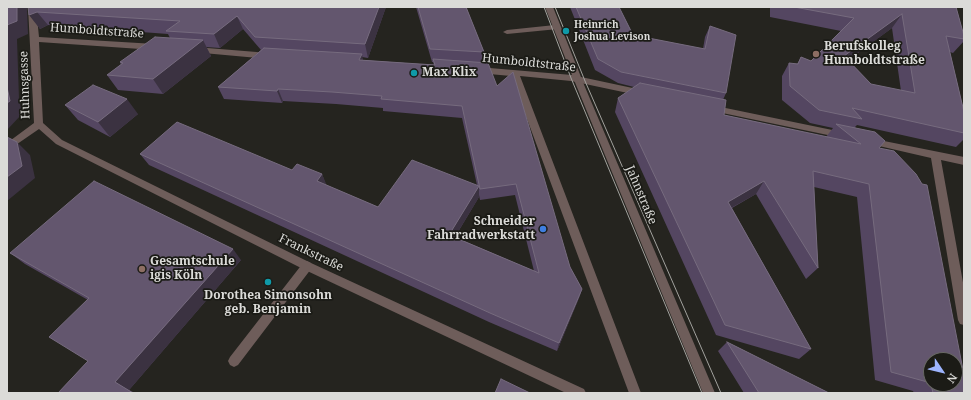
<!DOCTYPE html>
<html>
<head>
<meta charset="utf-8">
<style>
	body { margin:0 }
	#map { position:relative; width:971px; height:400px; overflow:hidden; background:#25241f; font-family:"Noto Serif",serif }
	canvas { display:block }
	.frame { position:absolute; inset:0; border:8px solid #dbdbd8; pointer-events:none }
	.north { position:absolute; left:923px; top:352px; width:40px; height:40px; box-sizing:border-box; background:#1b1b16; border:1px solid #686864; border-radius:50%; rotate:125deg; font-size:11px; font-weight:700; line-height:16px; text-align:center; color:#dbdbd8 }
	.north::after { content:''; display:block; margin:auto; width:14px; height:18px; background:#9db4fd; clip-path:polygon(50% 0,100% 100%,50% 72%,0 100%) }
</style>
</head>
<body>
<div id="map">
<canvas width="971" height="400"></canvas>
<div class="frame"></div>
<div class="north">N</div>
</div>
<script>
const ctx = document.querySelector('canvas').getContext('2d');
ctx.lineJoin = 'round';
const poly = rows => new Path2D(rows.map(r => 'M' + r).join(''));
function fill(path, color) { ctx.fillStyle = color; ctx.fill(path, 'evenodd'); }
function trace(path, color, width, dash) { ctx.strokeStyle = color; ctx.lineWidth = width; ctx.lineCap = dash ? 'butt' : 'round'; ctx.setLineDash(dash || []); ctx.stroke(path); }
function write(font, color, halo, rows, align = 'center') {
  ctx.font = font + ' "Noto Serif",serif'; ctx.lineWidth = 3.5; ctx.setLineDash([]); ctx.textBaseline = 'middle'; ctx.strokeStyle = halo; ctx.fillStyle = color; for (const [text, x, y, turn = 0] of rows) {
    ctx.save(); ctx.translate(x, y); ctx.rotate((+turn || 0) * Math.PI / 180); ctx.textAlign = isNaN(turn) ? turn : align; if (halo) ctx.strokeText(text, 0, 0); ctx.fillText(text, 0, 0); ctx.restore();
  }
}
const lane = poly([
	[555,25,558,25,558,29,507,34,503,32,507,30,555,25],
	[578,77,582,80,715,393,703,393,574,80,578,77],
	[307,261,311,263,312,266,311,269,238,365,234,367,230,365,228,361,230,357,303,263,307,261]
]);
const street = poly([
	[28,7,36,7,39,37,155,44,159,47,155,50,39,42,43,123,62,140,311,263,584,389,586,393,566,393,303,269,56,144,39,129,7,151,7,143,34,123,28,7],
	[545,7,553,7,581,77,642,90,646,93,642,96,571,81,520,76,641,393,629,393,511,76,478,73,474,70,478,67,572,75,545,7],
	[195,47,269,53,273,56,269,59,192,52,192,48,195,47],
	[711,105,842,132,847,135,842,138,708,110,707,108,711,105],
	[869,138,964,157,964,165,941,160,964,288,964,325,960,324,958,320,931,158,866,143,864,141,866,139,869,138]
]);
const tram = poly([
	[544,7,571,78,702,393],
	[555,7,585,81,721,393]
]);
const wall = poly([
	[28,7,386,7,368,58,362,57,363,60,434,65,433,62,432,62,416,7,466,7,484,52,484,62,570,267,582,289,579,298,557,351,489,322,149,165,140,154,292,170,322,174,326,185,378,207,477,185,462,118,383,111,383,108,336,104,283,101,282,103,224,99,218,87,261,50,243,29,220,48,206,47,211,56,163,94,118,90,107,75,121,65,120,62,170,38,168,34,48,25,40,29],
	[479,195,480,200,515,195,534,271,455,237,479,197],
	[570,7,619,7,633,35,703,49,705,37,710,26,726,93,723,100,724,115,826,137,833,128,810,123,782,100,782,76,789,63,797,64,801,57,811,61,841,31,770,17,770,7,956,7,964,36,964,41,953,53,950,52,964,112,964,139,956,147,857,125,855,127,879,148,964,393,914,393,913,391,875,380,857,197,814,187,818,268,806,279,756,194,732,208,811,349,799,359,716,335,615,112,618,98,634,87,618,83,595,70],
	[892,28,901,91,871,84,848,60],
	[65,105,138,114,110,137,78,120],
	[10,253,241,260,129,390,135,393,58,393,88,361,88,300,25,264],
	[727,342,829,393,744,393,718,351]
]);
const shadedWall = poly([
	[17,7,27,7,28,34,17,39,19,99,22,114,7,130,7,25],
	[379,7,386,7,368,58,365,44],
	[37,12,48,25,40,29,29,15],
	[902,14,892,28,835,70,844,56],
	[237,16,243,29,220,48,214,34],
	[203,40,211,56,163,94,153,79],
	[362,54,364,66,359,60],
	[278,89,283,101,282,103,277,91],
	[127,99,138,114,110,137,98,122],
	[17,142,30,155,35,178,7,201,7,177],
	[322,174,327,186,317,181],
	[764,181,756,194,720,214,728,202],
	[479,186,479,197,450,245,449,235],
	[233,249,241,260,129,390,135,393,133,393,115,382],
	[582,289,579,298,557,351,559,343]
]);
const building = poly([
	[7,7,17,7,17,21,7,25,7,7],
	[28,7,379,7,365,44,255,37,237,16,214,34,166,31,180,21,37,12,29,15,28,7],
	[418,7,466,7,484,52,430,49,418,7],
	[576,7,619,7,633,35,705,49,710,26,736,35,726,93,621,72,598,59,576,7],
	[794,7,956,7,964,36,964,39,946,36,964,112,964,133,852,108,862,119,819,110,790,86,789,63,798,64,801,57,811,61,854,18,794,7],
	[902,14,915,93,871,84,844,56,902,14],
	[155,37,203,40,153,79,107,75,123,63,120,62,155,37],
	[264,48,362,54,359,60,435,65,433,59,488,63,497,86,513,72,570,267,582,289,559,343,490,313,140,154,177,122,292,170,297,164,322,174,317,181,378,207,412,160,479,186,449,235,539,273,516,184,480,189,462,106,381,99,382,96,332,92,278,89,277,91,218,87,264,48],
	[640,83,726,100,724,115,861,144,836,124,875,132,885,141,879,148,894,151,916,174,922,184,927,185,964,375,964,393,933,393,931,384,955,384,955,360,931,360,931,383,891,372,869,184,813,171,818,268,764,181,728,202,811,349,725,325,618,98,640,83],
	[93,85,127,99,98,122,65,105,93,85],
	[7,87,10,101,7,103,7,87],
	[7,137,17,142,22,166,7,177,7,137],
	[94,181,233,249,115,382,133,393,58,393,88,361,49,337,89,298,10,253,94,181],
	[727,342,829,393,759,393,727,342],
	[501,379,530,393,495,393,501,379]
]);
const markers = [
	[566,31,4,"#0f9aa8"],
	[816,54,4,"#8d6e63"],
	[414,73,4,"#0f9aa8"],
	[543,229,4,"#3f7fe0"],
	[142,269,4,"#8d6e63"],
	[268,282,4,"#0f9aa8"]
];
const farPoinames = [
	["Heinrich",574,25],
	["Joshua Levison",574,37]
];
const streetNames = [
	["Humboldtstraße",97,31,4],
	["Humboldtstraße",529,63,6],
	["Huhnsgasse",25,85,-92],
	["Jahnstraße",641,195,67],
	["Frankstraße",311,253,26]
];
const poiNames = [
	["Berufskolleg",824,47],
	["Humboldtstraße",824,61],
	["Max Klix",422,73],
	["Schneider",535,222,"right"],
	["Fahrradwerkstatt",535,236,"right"],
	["Gesamtschule",150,262],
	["igis Köln",150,276],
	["Dorothea Simonsohn",268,296,"center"],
	["geb. Benjamin",268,310,"center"]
];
fill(lane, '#6e5d5a');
fill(street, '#6e5d5a');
trace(tram, '#a2a29e', 1);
fill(wall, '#544661');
fill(shadedWall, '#3b3241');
fill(building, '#63566e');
trace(building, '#766b7e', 1);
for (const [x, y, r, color] of markers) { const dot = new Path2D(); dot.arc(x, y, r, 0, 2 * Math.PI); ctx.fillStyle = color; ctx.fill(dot); trace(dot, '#1b1b16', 1.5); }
write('bold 10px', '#dbdbd8', '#1b1b16', farPoinames, 'left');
write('12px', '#dbdbd8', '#1b1b16', streetNames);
write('bold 12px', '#dbdbd8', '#1b1b16', poiNames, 'left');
</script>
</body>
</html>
